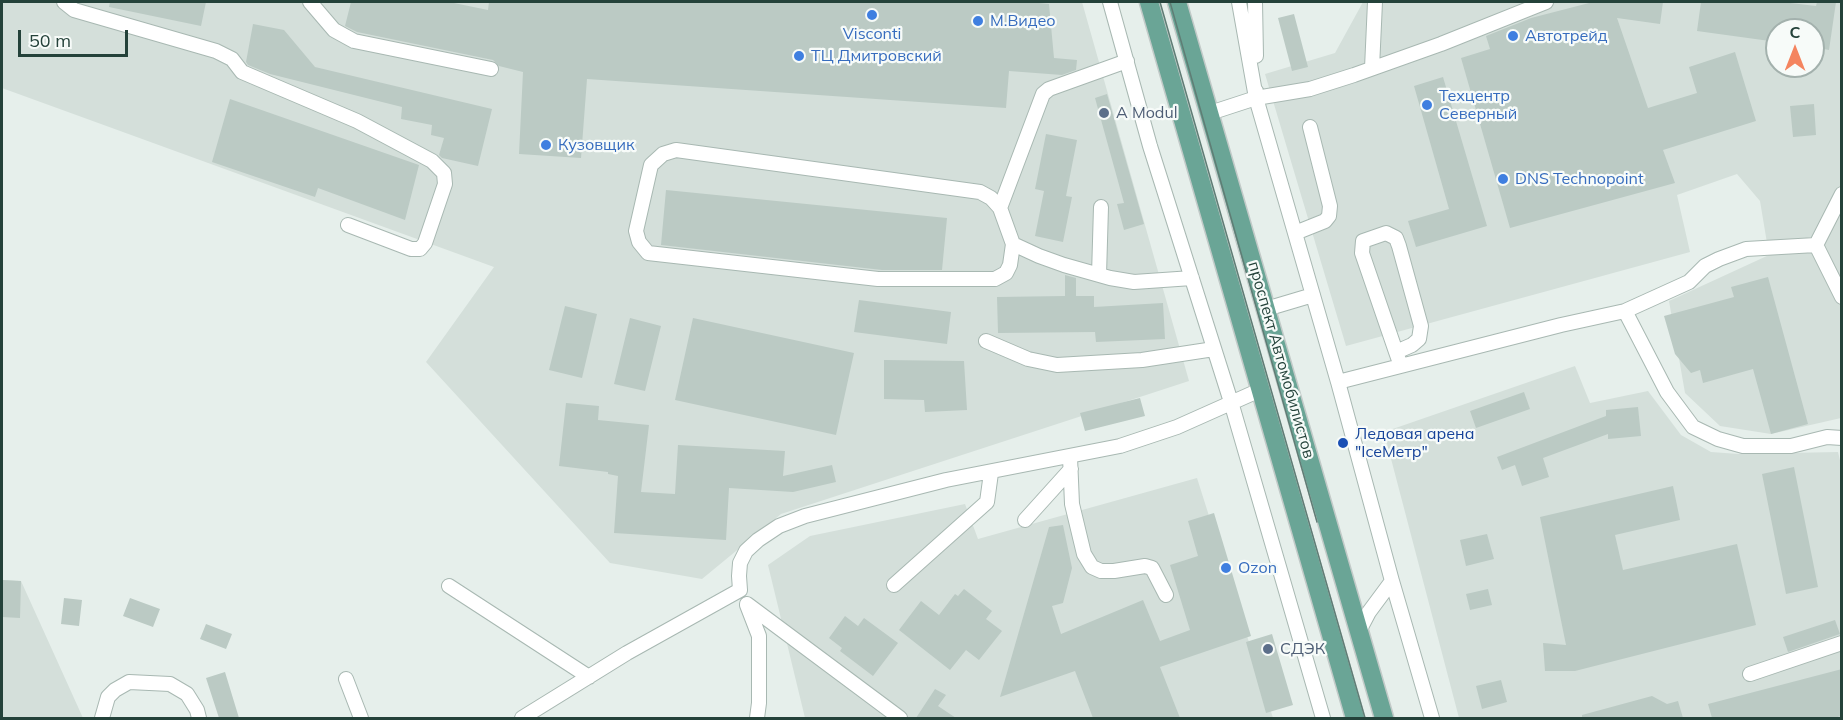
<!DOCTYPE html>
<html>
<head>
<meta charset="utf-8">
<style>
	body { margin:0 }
	#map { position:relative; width:1843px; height:720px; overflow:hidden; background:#e6efeb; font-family:Mulish,sans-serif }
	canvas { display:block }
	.frame { position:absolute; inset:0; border:3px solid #24423a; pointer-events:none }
	.north { position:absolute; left:1765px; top:18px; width:60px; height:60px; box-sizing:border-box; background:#f7fbf9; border:2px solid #a3b1ad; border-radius:50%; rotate:0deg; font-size:16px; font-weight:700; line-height:24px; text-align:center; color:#24423a }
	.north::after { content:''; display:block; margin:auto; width:21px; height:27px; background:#f4845f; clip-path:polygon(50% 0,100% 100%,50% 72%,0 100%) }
	.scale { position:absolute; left:18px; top:30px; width:110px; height:27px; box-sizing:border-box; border:3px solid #24423a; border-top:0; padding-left:8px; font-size:18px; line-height:21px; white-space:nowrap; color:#24423a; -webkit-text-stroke:4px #f7fbf9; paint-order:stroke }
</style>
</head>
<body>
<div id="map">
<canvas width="1843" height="720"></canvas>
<div class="frame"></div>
<div class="north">С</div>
<div class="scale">50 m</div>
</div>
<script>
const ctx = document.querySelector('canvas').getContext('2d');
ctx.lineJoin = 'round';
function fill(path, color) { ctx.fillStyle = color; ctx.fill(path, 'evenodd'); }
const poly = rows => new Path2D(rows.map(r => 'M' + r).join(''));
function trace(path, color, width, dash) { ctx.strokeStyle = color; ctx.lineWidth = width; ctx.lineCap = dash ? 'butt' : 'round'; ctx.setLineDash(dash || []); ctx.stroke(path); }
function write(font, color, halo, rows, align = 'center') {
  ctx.font = font + ' Mulish,sans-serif'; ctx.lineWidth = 4.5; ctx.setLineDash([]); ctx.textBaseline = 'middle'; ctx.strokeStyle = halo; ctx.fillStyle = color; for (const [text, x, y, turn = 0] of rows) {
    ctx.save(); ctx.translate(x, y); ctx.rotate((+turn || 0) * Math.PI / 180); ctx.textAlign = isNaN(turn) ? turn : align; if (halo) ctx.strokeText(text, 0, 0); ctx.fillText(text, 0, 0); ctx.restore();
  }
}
const built = poly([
	[2,2,1082,2,1189,381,781,514,702,579,610,563,426,362,494,267,2,88],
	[1363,2,1841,2,1841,418,1771,434,1720,426,1685,393,1669,301,1769,255,1760,201,1737,174,1677,195,1690,252,1346,346,1265,74,1335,53],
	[1777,30,1813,30,1813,66,1777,66],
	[1575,366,1590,403,1648,391,1681,435,1711,452,1739,454,1838,452,1842,469,1841,718,1459,718,1384,432],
	[1197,478,1273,718,805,718,768,565,810,536,965,504,978,539],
	[2,580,21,581,83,718,2,718]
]);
const building = poly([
	[110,2,206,2,201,26,109,7],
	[351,2,449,2,488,10,489,2,1029,2,1049,4,1054,58,1077,60,1076,70,1062,75,1009,71,1006,108,587,79,581,158,519,154,523,72,499,66,493,60,357,32,345,26],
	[1593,2,1663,2,1660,24,1617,18,1648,108,1697,93,1689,67,1735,52,1756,121,1663,150,1675,183,1510,228,1461,58,1490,49,1486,36,1531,18],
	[1701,2,1782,2,1816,6,1817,2,1836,2,1829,50,1813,47,1813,30,1777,30,1777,42,1697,31],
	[1294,14,1308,67,1292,71,1278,18],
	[253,24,284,30,315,67,492,109,478,166,442,158,439,155,444,138,431,135,432,125,401,119,402,107,270,74,248,65,246,62],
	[1443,77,1487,226,1416,247,1408,221,1449,209,1414,86],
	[1107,94,1144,224,1124,230,1117,204,1124,203,1095,98],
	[230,99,419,165,405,220,318,188,315,197,212,162],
	[1814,104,1816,135,1793,137,1790,106],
	[1046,134,1077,140,1066,196,1072,197,1063,242,1035,236,1044,191,1035,189],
	[666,190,947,218,942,270,882,270,661,245],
	[1065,275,1076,278,1076,296,1094,296,1094,307,1163,303,1165,339,1096,342,1095,332,998,333,997,297,1065,296],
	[1768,277,1808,424,1771,434,1753,369,1703,383,1700,370,1691,373,1675,354,1664,316,1734,297,1731,287],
	[859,300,951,312,947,344,854,332],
	[565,306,597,314,582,378,549,370],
	[630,318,661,326,645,391,614,384],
	[693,318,854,353,836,435,675,400],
	[884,360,964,361,967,410,925,412,924,400,884,399],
	[1524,392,1530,409,1476,428,1470,411],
	[1140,398,1145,416,1085,431,1080,413],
	[566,403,599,406,598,420,649,425,641,492,675,494,678,445,785,451,783,476,832,465,836,482,793,492,729,488,726,540,614,533,618,476,608,474,608,472,559,466],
	[1638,407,1641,436,1608,439,1608,434,1543,458,1549,477,1522,486,1515,465,1502,470,1497,457,1606,416,1606,410],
	[1794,467,1818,587,1786,594,1762,474],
	[1673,486,1680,520,1615,535,1623,570,1737,544,1756,625,1575,671,1545,671,1543,643,1566,645,1540,517],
	[1214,513,1251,636,1160,667,1180,718,1093,718,1075,671,1000,697,1049,527,1063,525,1072,568,1063,603,1052,606,1061,634,1143,600,1160,641,1190,630,1170,565,1198,556,1188,521],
	[1487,534,1494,559,1466,566,1460,540],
	[2,580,21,581,20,618,2,617],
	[964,589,992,611,986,619,1002,631,979,660,966,650,950,670,899,630,921,601,939,615,955,594,958,596],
	[1488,589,1492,605,1470,610,1466,594],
	[64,598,82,600,79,626,61,624],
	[130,598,160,609,153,627,123,616],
	[845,616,858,626,864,618,898,643,873,676,840,651,842,648,829,638],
	[1835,620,1840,634,1788,652,1783,637],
	[206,624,232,634,226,649,200,639],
	[1272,634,1293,705,1266,713,1246,642],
	[1842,669,1842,716,1833,718,1712,718,1708,704],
	[225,672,239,718,219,718,206,678],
	[1501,680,1507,702,1482,709,1476,686],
	[935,689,946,695,938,706,956,718,916,718],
	[1652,696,1667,704,1678,701,1683,718,1582,718,1582,715]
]);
const minor = poly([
	[64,2,74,10,216,51,232,59,242,72,357,121,432,161,444,173,445,184,425,243,420,249,411,249,348,225],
	[310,2,334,30,354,41,491,69],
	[1110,2,1150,146,1231,402,1323,718],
	[1239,2,1256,98,1338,382,1561,325,1625,311,1689,282,1705,266,1719,259,1746,249,1816,245,1842,194],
	[1255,2,1256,56],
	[1372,68,1375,2],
	[1256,98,1310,89,1354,75,1441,44,1546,2],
	[1210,113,1256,98,1256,91],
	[1000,208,1043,94,1049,89,1127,61],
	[1295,233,1325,221,1329,216,1330,206,1310,127],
	[1013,244,1010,265,1006,273,995,279,878,279,648,253,639,242,636,231,651,165,663,154,676,150,980,192,991,198,1000,208,1013,244,1039,256,1064,265,1110,278,1134,282,1192,278],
	[1816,245,1842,297],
	[1099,275,1101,207],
	[1266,309,1313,295],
	[1625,311,1667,392,1693,427,1718,439,1743,446,1791,446,1827,437,1842,438],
	[986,341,1028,359,1057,365,1142,360,1214,349],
	[1396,352,1412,345,1419,339,1421,326,1399,246,1396,238,1386,233,1363,241,1362,253,1396,352,1401,366],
	[1338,382,1392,581,1369,612,1359,631],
	[1070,457,1072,504,1084,554,1092,567,1101,571,1114,571,1145,566,1152,568,1166,595],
	[1025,520,1071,469],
	[1392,581,1432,718],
	[894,585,987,502,991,473],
	[449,586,589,677],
	[747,604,900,718],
	[747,605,759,636,759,703,757,718],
	[1750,674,1842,643],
	[346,679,361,718],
	[102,718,108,697,115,690,129,682,170,684,187,694,197,710,199,718],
	[522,718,627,653,740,590,739,576,740,563,746,551,758,540,779,526,805,516,946,480,1120,446,1177,427,1260,390]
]);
const major = poly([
	[1149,2,1355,718],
	[1177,2,1384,718]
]);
const tram = poly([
	[1160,2,1365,718],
	[1170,2,1317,522]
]);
const markers = [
	[872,15,6,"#3f7fe0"],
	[978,21,6,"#3f7fe0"],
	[1513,36,6,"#3f7fe0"],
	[799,56,6,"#3f7fe0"],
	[1427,105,6,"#3f7fe0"],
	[1104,113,6,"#5c6f8a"],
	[546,145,6,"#3f7fe0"],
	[1503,179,6,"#3f7fe0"],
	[1343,443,6,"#1a4fb4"],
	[1226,568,6,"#3f7fe0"],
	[1268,649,6,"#5c6f8a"]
];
const shopNames = [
	["М.Видео",990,21],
	["Visconti",872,34,"center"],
	["Автотрейд",1525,36],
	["ТЦ Дмитровский",811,56],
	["Техцентр",1439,96],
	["Северный",1439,114],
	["Кузовщик",558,145],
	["DNS Technopoint",1515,179],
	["Ozon",1238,568]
];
const serviceNames = [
	["A Modul",1116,113],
	["СДЭК",1280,649]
];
const streetNames = [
	["проспект Автомобилистов",1281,360,74]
];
const transitNames = [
	["Ледовая арена",1355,434],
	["\"IceМетр\"",1355,452]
];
fill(built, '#d4dfda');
fill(building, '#bbcac4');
trace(minor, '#a8b8b2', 16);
trace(major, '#c2cac8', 21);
trace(minor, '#fff', 14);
trace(major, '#6aa596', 18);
trace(tram, '#5f7d75', 1.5);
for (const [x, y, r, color] of markers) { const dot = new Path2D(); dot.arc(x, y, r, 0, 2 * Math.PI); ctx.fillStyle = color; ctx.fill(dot); trace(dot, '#f7fbf9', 2); }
write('16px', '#366cbe', '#f7fbf9', shopNames, 'left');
write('16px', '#4e5e75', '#f7fbf9', serviceNames, 'left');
write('16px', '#24423a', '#f7fbf9', streetNames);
write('16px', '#164399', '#f7fbf9', transitNames, 'left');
</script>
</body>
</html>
